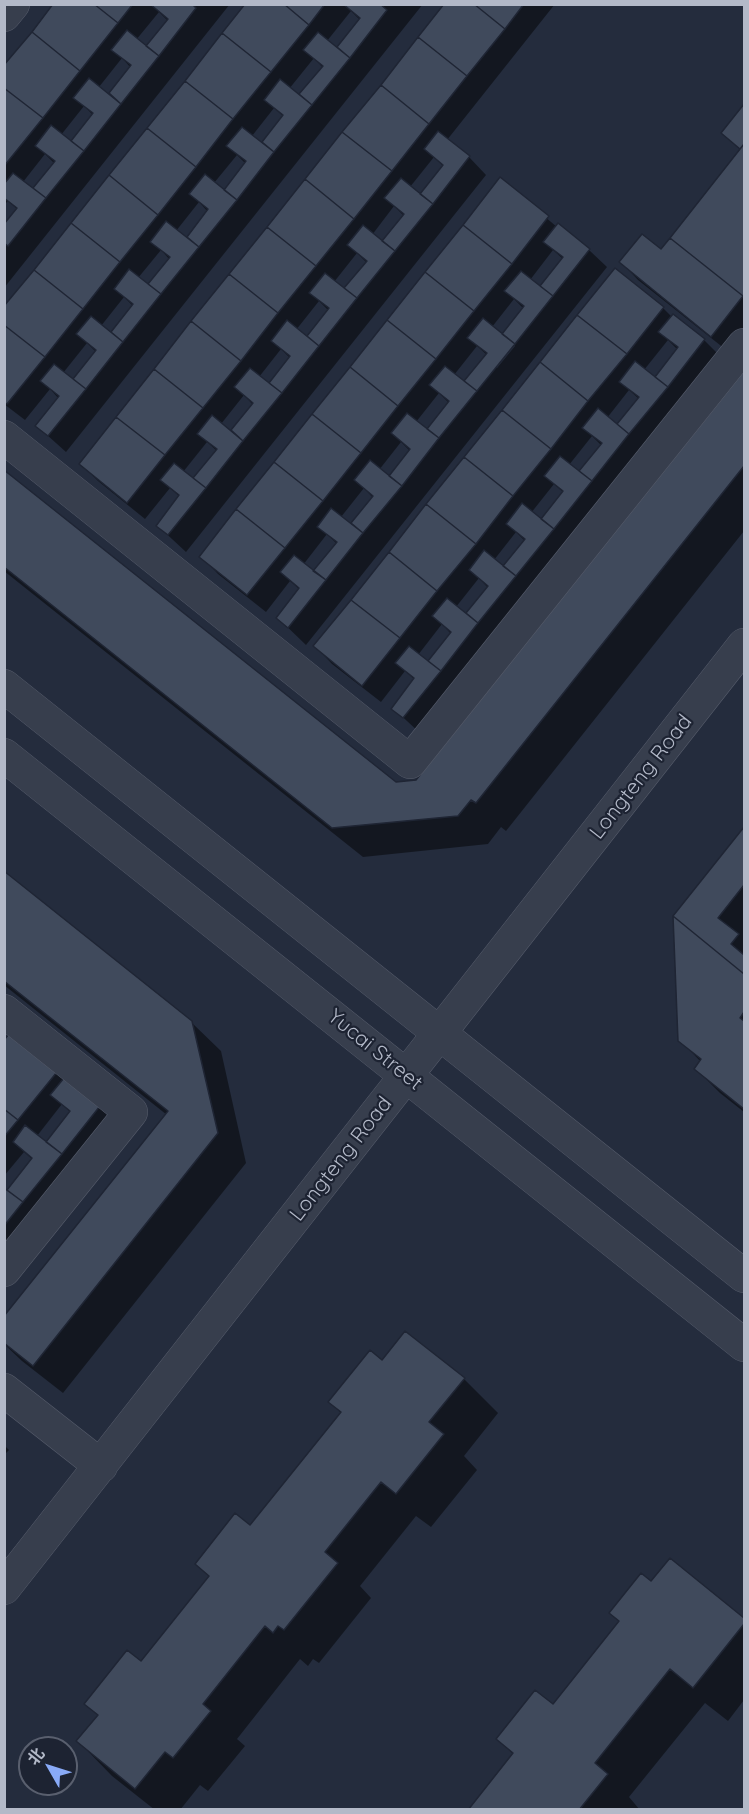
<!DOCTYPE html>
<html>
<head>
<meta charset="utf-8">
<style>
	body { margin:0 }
	#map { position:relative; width:749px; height:1814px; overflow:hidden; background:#242c3d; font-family:Quicksand,"Noto Sans SC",sans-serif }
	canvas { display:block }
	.frame { position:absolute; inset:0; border:6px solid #b3b9c8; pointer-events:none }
	.north { position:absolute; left:18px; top:1736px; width:60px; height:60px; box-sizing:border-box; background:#1d2332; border:2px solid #595f6e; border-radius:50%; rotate:309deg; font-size:16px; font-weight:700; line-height:24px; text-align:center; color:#b3b9c8 }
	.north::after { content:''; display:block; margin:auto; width:21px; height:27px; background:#89aaf7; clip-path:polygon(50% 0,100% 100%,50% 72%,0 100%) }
</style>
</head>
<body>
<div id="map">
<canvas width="749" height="1814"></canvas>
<div class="frame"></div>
<div class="north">北</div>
</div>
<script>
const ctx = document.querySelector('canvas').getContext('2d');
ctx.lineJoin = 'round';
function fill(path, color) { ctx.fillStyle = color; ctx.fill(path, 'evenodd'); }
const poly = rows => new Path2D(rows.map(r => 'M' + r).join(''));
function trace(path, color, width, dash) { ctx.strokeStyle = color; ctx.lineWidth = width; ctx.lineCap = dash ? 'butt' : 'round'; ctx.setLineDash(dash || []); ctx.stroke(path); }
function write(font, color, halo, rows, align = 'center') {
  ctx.font = font + ' Quicksand,sans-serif'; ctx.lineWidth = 4.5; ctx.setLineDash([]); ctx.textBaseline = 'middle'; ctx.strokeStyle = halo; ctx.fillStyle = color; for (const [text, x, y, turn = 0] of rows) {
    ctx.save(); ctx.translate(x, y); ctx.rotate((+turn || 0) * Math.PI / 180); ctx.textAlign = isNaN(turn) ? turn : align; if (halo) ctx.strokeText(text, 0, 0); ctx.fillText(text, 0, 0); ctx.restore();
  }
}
const shadow = poly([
	[55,4,230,4,4,288,4,226,18,210,8,201,4,205,4,68],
	[159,12,168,21,146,48,136,40],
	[122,58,131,68,109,96,99,87],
	[84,106,93,115,71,143,61,135],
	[45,154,55,164,33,190,23,182],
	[247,4,423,4,66,452,37,426,59,399,50,389,25,420,4,404,4,309],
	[351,11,360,20,338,50,327,41],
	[314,58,323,68,300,96,289,89],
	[274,108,284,117,262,144,252,136],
	[237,155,246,164,224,192,214,183],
	[199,202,208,212,187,239,176,231],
	[161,250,170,260,148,286,138,278],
	[124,297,133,306,111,334,101,326],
	[87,343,96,352,73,381,63,373],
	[446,4,555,4,447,140,469,157,486,175,186,552,158,526,180,497,170,488,145,519,98,481,81,464],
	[434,157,443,166,420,196,410,187],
	[394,206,404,216,382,243,372,235],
	[357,253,367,263,345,290,334,282],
	[319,301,329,311,307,338,296,330],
	[281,349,290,358,269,386,259,377],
	[244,395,253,405,231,433,221,424],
	[207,442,217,451,194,480,183,472],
	[744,107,744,334,730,353,638,280,621,262,661,251,742,150,723,133],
	[501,180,557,227,589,250,607,267,306,645,278,618,300,590,290,581,266,612,218,574,201,556],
	[553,250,563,259,540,289,530,280],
	[514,299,524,309,503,336,492,327],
	[513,344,515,346,497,368,495,366],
	[477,346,487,355,465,383,454,375],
	[439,393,449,403,427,431,416,422],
	[401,442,410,451,389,478,379,470],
	[364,488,373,498,351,525,341,517],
	[327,534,337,544,313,573,303,565],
	[663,308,672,317,673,316,704,340,722,358,421,734,393,708,415,680,405,671,381,702,332,664,315,646],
	[668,340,678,350,655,379,644,370],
	[629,390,639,399,617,426,607,418],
	[592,436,602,446,580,473,569,465],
	[554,484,564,493,542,521,531,513],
	[516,532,525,541,504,568,494,560],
	[479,578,488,588,466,615,456,607],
	[442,624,451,634,428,663,418,655],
	[744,370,744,531,506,831,501,827,488,844,363,857,4,571,4,472,395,783,417,782],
	[744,829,744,1112,720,1093,696,1069,701,1062,680,1040,674,917],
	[4,873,191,1022,221,1051,246,1163,63,1393,22,1361,4,1344,4,1319,167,1115,4,985],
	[4,1043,56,1073,99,1107,116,1124,4,1265,4,1190,8,1192,33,1160,24,1152,4,1176],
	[62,1104,71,1113,46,1144,37,1136],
	[382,1362,464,1379,498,1413,464,1456,477,1470,431,1527,416,1516,360,1586,371,1598,319,1663,313,1659,308,1666,300,1659,237,1739,245,1746,208,1791,200,1785,180,1810,155,1810,112,1776,78,1741,210,1577,197,1564,250,1527,341,1413,330,1402],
	[4,1445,9,1450,4,1455],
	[670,1560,744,1620,744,1700,728,1721,705,1703,629,1797,640,1810,470,1810,514,1755,498,1739,553,1706,620,1622,611,1613,652,1583]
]);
const building = poly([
	[53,4,94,4,118,23,80,71,32,32,53,4],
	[94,4,133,4,118,23,94,4],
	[150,4,192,4,196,8,159,56,146,46,168,19,150,4],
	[245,4,284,4,309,25,271,72,222,33,245,4],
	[284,4,325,4,309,25,284,4],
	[343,4,380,4,387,10,350,58,337,47,360,18,343,4],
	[444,4,474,4,505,29,467,76,418,37,444,4],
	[474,4,524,4,505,29,474,4],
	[127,30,159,56,121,104,109,93,131,65,111,50,127,30],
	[32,32,80,71,43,118,4,88,4,65,32,32],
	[318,32,350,58,312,105,299,94,323,66,303,50,318,32],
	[222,33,271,72,233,119,185,81,222,33],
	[418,37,467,76,429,124,381,85,418,37],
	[89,78,121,104,84,151,71,141,93,113,73,98,89,78],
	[280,79,312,105,274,152,262,142,283,115,264,100,280,79],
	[185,81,233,119,196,167,147,128,185,81],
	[381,85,429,124,392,171,342,132,381,85],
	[4,88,43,118,5,165,4,165,4,88],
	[744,104,744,144,740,149,721,133,744,104],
	[51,125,84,151,46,198,33,188,55,161,35,146,51,125],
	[242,127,274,152,237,200,224,190,246,161,226,146,242,127],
	[147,128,196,167,158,215,109,175,147,128],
	[438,131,470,156,433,204,420,194,443,165,424,149,438,131],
	[342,132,392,171,354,219,305,179,342,132],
	[744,144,744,295,743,296,670,238,744,144],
	[13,173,46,198,8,246,4,243,4,224,17,208,4,198,4,184,13,173],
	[205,174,237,200,199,247,187,237,208,209,189,194,205,174],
	[109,175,158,215,120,262,71,223,109,175],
	[500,177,549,216,512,264,463,225,500,177],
	[401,178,433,204,395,251,382,241,404,214,384,198,401,178],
	[305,179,354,219,316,266,267,227,305,179],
	[166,221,199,247,161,294,148,284,170,257,150,242,166,221],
	[71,223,120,262,83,309,34,270,71,223],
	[558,223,590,249,553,296,540,286,563,257,543,242,558,223],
	[363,225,395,251,357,298,344,288,367,261,347,245,363,225],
	[463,225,512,264,474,311,425,272,463,225],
	[267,227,316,266,278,313,229,274,267,227],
	[642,234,661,249,670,238,743,296,711,337,619,262,642,234],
	[615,268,664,307,627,354,577,315,615,268],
	[129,269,161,294,123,342,111,332,133,304,114,289,129,269],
	[34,270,83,309,45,357,4,325,4,306,34,270],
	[521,271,553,296,515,344,502,334,524,306,504,291,521,271],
	[425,272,474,311,436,359,387,320,425,272],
	[325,273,357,298,319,346,307,336,329,308,309,293,325,273],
	[229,274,278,313,241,361,191,321,229,274],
	[673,314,705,339,668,387,655,377,678,347,658,332,673,314],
	[577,315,627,354,588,401,540,362,577,315],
	[91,316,123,342,86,389,73,379,96,350,76,334,91,316],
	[483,318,515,344,477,391,464,381,487,353,467,338,483,318],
	[287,320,319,346,282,393,269,383,290,356,271,341,287,320],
	[387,320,436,359,398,406,350,367,387,320],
	[191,321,241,361,203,408,154,369,191,321],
	[4,325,45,357,7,404,4,402,4,325],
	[635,361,668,387,629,434,617,424,639,397,619,382,635,361],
	[540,362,588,401,551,449,502,410,540,362],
	[54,364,86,389,48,436,35,426,59,396,40,381,54,364],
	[445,366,477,391,439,438,427,429,449,401,429,385,445,366],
	[350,367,398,406,361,453,312,414,350,367],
	[250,368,282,393,243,441,231,430,253,403,234,387,250,368],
	[744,368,744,466,476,803,471,800,458,816,332,828,4,567,4,470,396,782,416,780,744,368],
	[154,369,203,408,165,455,116,417,154,369],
	[598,408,629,434,592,481,579,471,602,443,582,428,598,408],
	[502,410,551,449,513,496,464,457,502,410],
	[407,413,439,438,402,486,389,476,410,449,391,433,407,413],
	[312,414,361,453,323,501,274,462,312,414],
	[212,415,243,441,206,488,193,478,217,449,197,434,212,415],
	[116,417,165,455,127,503,79,464,116,417],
	[560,456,592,481,554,529,541,519,563,491,544,476,560,456],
	[464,457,513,496,476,544,426,504,464,457],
	[370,460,402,486,363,533,351,523,373,496,354,480,370,460],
	[274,462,323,501,285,548,236,509,274,462],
	[174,463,206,488,168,535,156,526,179,495,160,480,174,463],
	[522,503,554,529,516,576,503,566,525,539,506,524,522,503],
	[426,504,476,544,437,591,389,552,426,504],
	[331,508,363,533,326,580,313,571,337,542,317,527,331,508],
	[236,509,285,548,247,595,199,557,236,509],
	[484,550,516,576,478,623,466,613,488,586,469,570,484,550],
	[389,552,437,591,400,638,351,600,389,552],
	[294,555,326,580,288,628,276,618,299,588,280,572,294,555],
	[447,598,478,623,441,671,428,661,451,632,432,616,447,598],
	[351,600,400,638,362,686,313,646,351,600],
	[409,646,441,671,403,718,391,709,414,678,395,663,409,646],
	[744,827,744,974,673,916,744,827],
	[4,871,192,1021,218,1133,33,1366,4,1343,4,1316,168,1111,4,981,4,871],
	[744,885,744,955,731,944,739,934,718,918,744,885],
	[673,916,744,974,744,1012,740,1018,744,1021,744,1109,694,1069,701,1059,678,1041,673,916],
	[9,1034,57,1072,18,1120,4,1109,4,1040,9,1034],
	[64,1078,100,1106,62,1154,46,1142,70,1111,50,1095,64,1078],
	[4,1109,18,1120,4,1137,4,1109],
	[25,1125,62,1154,23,1202,7,1190,32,1158,13,1142,25,1125],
	[4,1188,23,1202,4,1226,4,1188],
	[405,1331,465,1378,429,1422,444,1434,396,1494,381,1482,325,1552,338,1563,284,1630,278,1626,273,1633,265,1626,203,1704,211,1711,173,1758,165,1752,135,1789,76,1741,98,1715,84,1704,127,1650,141,1661,209,1576,195,1564,235,1513,250,1525,341,1412,328,1402,370,1350,382,1360,405,1331],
	[670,1558,744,1618,744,1624,693,1688,670,1669,595,1763,608,1774,579,1810,468,1810,513,1753,496,1739,535,1690,553,1704,619,1621,609,1613,641,1573,651,1581,670,1558]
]);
const minor = poly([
	[4,15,13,4],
	[4,437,410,762,744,345],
	[4,686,744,1276],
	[4,755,744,1345],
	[4,1011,131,1112,4,1270],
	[4,1390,101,1466],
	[4,1588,744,645]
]);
const streetNames = [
	["Longteng Road",641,777,-52],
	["Yucai Street",375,1050,39],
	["Longteng Road",341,1159,-52]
];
fill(shadow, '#0007');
fill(building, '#404a5c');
trace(building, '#1f2534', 1.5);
trace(minor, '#565c6b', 34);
trace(minor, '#373e4d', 33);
write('21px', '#b3b9c8', '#1d2332', streetNames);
</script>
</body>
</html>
